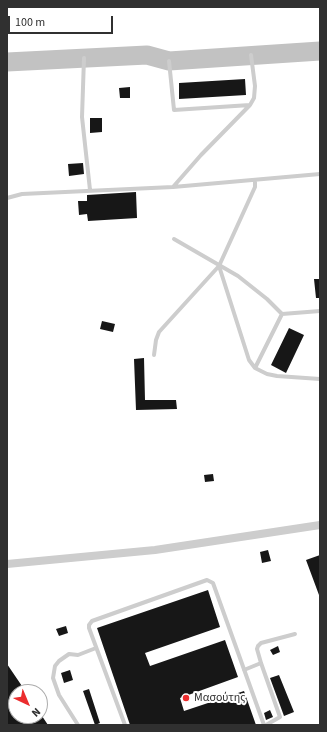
<!DOCTYPE html>
<html>
<head>
<meta charset="utf-8">
<style>
	body { margin:0 }
	#map { position:relative; width:327px; height:732px; overflow:hidden; background:#fff; font-family:"Source Sans 3",sans-serif }
	canvas { display:block }
	.frame { position:absolute; inset:0; border:8px solid #303030; pointer-events:none }
	.north { position:absolute; left:8px; top:684px; width:40px; height:40px; box-sizing:border-box; background:#fff; border:1px solid #acacac; border-radius:50%; rotate:136deg; font-size:11px; font-weight:700; line-height:16px; text-align:center; color:#303030 }
	.north::after { content:''; display:block; margin:auto; width:14px; height:18px; background:#eb2d2e; clip-path:polygon(50% 0,100% 100%,50% 72%,0 100%) }
	.scale { position:absolute; left:8px; top:16px; width:105px; height:18px; box-sizing:border-box; border:2px solid #303030; border-top:0; padding-left:5px; font-size:12px; line-height:14px; white-space:nowrap; color:#303030; -webkit-text-stroke:3px #fff; paint-order:stroke }
</style>
</head>
<body>
<div id="map">
<canvas width="327" height="732"></canvas>
<div class="frame"></div>
<div class="north">N</div>
<div class="scale">100 m</div>
</div>
<script>
const ctx = document.querySelector('canvas').getContext('2d');
ctx.lineJoin = 'round';
const poly = rows => new Path2D(rows.map(r => 'M' + r).join(''));
function trace(path, color, width, dash) { ctx.strokeStyle = color; ctx.lineWidth = width; ctx.lineCap = dash ? 'butt' : 'round'; ctx.setLineDash(dash || []); ctx.stroke(path); }
function fill(path, color) { ctx.fillStyle = color; ctx.fill(path, 'evenodd'); }
function write(font, color, halo, rows, align = 'center') {
  ctx.font = font + ' "Source Sans 3",sans-serif'; ctx.lineWidth = 4; ctx.setLineDash([]); ctx.textBaseline = 'middle'; ctx.strokeStyle = halo; ctx.fillStyle = color; for (const [text, x, y, turn = 0] of rows) {
    ctx.save(); ctx.translate(x, y); ctx.rotate((+turn || 0) * Math.PI / 180); ctx.textAlign = isNaN(turn) ? turn : align; if (halo) ctx.strokeText(text, 0, 0); ctx.fillText(text, 0, 0); ctx.restore();
  }
}
const taxiway = poly([
	[7,62,147,55,169,61,320,51]
]);
const building = poly([
	[245,79,246,95,179,99,179,83],
	[130,87,130,98,120,98,119,88],
	[90,118,102,118,102,132,90,133],
	[83,163,84,174,69,176,68,164],
	[136,192,137,218,88,221,87,214,79,215,78,201,87,201,87,195],
	[314,279,320,279,320,298,316,298],
	[102,321,115,324,113,332,100,329],
	[289,328,304,335,286,373,271,365],
	[144,358,145,400,176,400,177,409,136,410,134,359],
	[213,474,214,481,205,482,204,475],
	[268,550,271,561,262,563,260,552],
	[320,555,320,595,319,595,306,560],
	[208,590,220,627,145,653,150,666,225,640,238,677,180,698,184,711,244,691,256,725,130,725,97,628],
	[66,626,68,633,59,636,56,629],
	[278,646,280,652,273,655,270,650],
	[7,664,26,692,16,692,16,716,42,716,48,725,7,725],
	[70,670,73,680,64,683,61,673],
	[279,675,294,712,284,716,270,678],
	[89,689,100,723,95,725,83,691],
	[270,710,273,717,266,720,264,713]
]);
const lane = poly([
	[84,58,82,117,90,190],
	[169,61,174,110,250,105],
	[173,187,201,155,250,105,254,98,255,86,251,55],
	[7,198,22,194,173,187,320,174],
	[174,239,238,276,267,299,282,314,320,311],
	[219,266,249,360,255,368,267,374,277,376,320,379],
	[154,355,156,340,159,332,219,266,255,187,255,180],
	[255,368,282,314],
	[244,670,261,663],
	[78,725,59,695,53,678,55,666,59,661,69,654,78,655,96,648],
	[125,725,89,628,89,625,92,621,207,580,213,583,264,725],
	[266,725,280,717,261,663,257,649,258,646,261,643,295,634]
]);
const street = poly([
	[7,564,155,550,320,525]
]);
const markers = [
	[186,698,4,"#eb2d2e"]
];
const poiNames = [
	["Μασούτης",194,698]
];
trace(taxiway, '#c2c2c2', 19);
fill(building, '#171717');
trace(lane, '#cdcdcd', 4);
trace(street, '#cdcdcd', 8);
for (const [x, y, r, color] of markers) { const dot = new Path2D(); dot.arc(x, y, r, 0, 2 * Math.PI); ctx.fillStyle = color; ctx.fill(dot); trace(dot, '#fff', 1.5); }
write('12px', '#303030', '#fff', poiNames, 'left');
</script>
</body>
</html>
